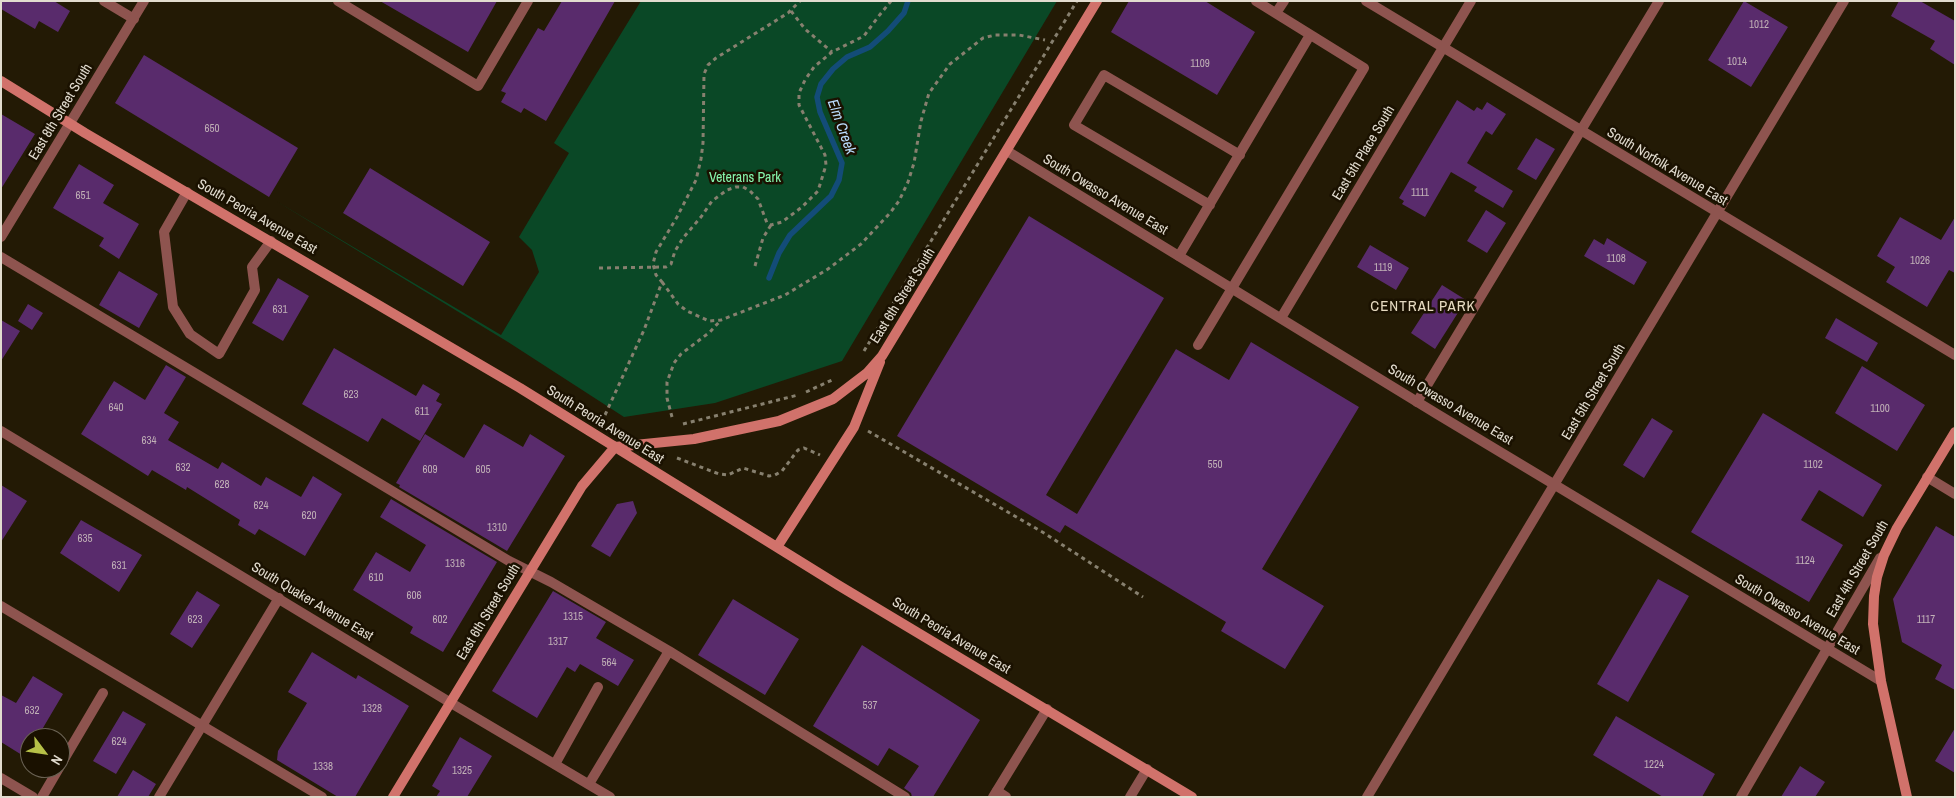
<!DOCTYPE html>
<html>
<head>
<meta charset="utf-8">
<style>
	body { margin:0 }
	#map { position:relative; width:1956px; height:798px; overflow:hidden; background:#231a05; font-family:"Archivo Narrow",sans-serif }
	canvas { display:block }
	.frame { position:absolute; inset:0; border:2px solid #e2dccf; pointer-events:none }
	.north { position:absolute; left:20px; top:728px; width:50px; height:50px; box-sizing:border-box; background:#1a1100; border:1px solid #6a6253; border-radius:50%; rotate:121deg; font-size:14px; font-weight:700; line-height:20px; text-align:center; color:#e2dccf }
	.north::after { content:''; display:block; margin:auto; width:18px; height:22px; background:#b7c148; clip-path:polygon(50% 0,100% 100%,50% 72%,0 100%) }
</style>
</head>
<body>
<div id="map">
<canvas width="1956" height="798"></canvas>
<div class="frame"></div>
<div class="north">N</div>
</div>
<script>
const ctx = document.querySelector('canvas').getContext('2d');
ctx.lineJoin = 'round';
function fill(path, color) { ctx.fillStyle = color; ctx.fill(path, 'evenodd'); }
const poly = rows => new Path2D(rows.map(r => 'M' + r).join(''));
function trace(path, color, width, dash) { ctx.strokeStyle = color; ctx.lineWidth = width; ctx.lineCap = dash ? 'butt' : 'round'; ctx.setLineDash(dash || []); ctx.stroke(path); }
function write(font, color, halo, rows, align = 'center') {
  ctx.font = font + ' "Archivo Narrow",sans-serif'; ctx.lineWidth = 5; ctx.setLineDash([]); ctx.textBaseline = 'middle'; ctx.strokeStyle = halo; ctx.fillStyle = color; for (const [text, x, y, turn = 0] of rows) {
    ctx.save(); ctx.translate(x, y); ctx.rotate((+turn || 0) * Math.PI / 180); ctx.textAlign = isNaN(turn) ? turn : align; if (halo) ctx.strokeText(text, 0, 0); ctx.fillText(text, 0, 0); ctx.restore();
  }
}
const green = poly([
	[641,1,1057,1,842,361,715,403,624,417,508,342,276,201,501,335,539,272,532,250,519,237,569,153,554,143]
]);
const stream = poly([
	[769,278,779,253,790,235,831,196,839,180,842,163,820,112,817,97,821,84,833,69,847,57,870,47,888,31,904,13,908,1]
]);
const building = poly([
	[1,1,54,1,70,11,58,32,39,21,35,29,1,9],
	[380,1,497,1,468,52],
	[562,1,615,1,546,121,524,108,521,113,501,102,506,93,501,91,538,28,544,31],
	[1129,1,1205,1,1255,32,1217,95,1111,32],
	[1744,1,1788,27,1751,87,1708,60],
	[1899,1,1920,1,1955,21,1955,65,1930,49,1935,41,1891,16],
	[144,55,298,148,269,197,115,103],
	[1457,100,1474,111,1477,107,1482,110,1487,102,1506,114,1492,135,1486,131,1467,163,1513,191,1503,208,1474,191,1477,187,1451,172,1425,217,1402,204,1404,201,1399,198],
	[1,114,35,134,1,189],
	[1536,138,1555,149,1536,180,1517,169],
	[79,164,114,185,103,203,139,224,119,259,99,246,104,238,53,208],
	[370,168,490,242,463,286,343,213],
	[1486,210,1506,223,1487,253,1467,241],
	[1029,216,1164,298,1046,495,1077,514,1176,349,1229,380,1251,342,1359,407,1262,569,1324,606,1285,669,1221,631,1226,622,1065,525,1060,533,897,436],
	[1900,217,1941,240,1955,217,1955,273,1949,270,1927,307,1886,282,1895,267,1877,256],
	[1607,238,1647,262,1634,285,1584,256,1594,239,1604,245],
	[1370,245,1409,268,1396,290,1357,267],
	[119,271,158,294,139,328,99,305],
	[278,278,309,296,283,341,252,323],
	[1442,285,1466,300,1435,349,1411,333],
	[28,304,43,313,32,330,18,321],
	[1836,318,1878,343,1867,362,1825,338],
	[1,320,20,331,1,361],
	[334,348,416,396,423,384,440,394,436,401,442,404,420,441,382,418,368,442,302,404],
	[166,365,186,377,164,413,179,422,168,440,218,469,222,462,261,486,266,477,301,497,313,476,342,494,305,556,259,529,255,535,238,525,240,520,187,487,186,490,152,470,148,476,81,434,114,381,145,400],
	[1862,366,1925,405,1897,451,1835,413],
	[1763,413,1882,485,1863,517,1819,490,1801,520,1843,545,1809,602,1691,532],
	[1652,418,1673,431,1644,478,1623,465],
	[484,424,523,447,530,434,565,456,507,551,399,487,400,485,396,483,425,434,464,458],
	[1,485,27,501,1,542],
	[391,499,497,562,443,652,410,633,413,627,353,590,376,552,410,572,426,545,380,517],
	[633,501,637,513,610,557,591,546,617,504],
	[81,520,142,555,119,592,60,553],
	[1936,526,1955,537,1955,690,1935,679,1942,665,1902,642,1893,599],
	[1658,579,1689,596,1628,702,1597,684],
	[197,591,220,605,192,648,170,634],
	[553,591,606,622,596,638,634,660,618,686,580,664,575,672,567,667,537,718,492,691],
	[733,599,799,639,765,695,698,655],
	[862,645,980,720,933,797,912,797,911,793,904,788,919,766,889,748,878,766,813,726],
	[312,652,356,679,358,675,409,706,355,797,338,797,277,760,278,751,307,703,288,692],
	[33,676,63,694,37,738,30,738,30,760,1,742,1,695,16,703],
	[123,711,146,724,116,774,93,761],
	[1616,716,1715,774,1702,797,1663,797,1593,755],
	[1955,728,1955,773,1935,761],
	[460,737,492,756,467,797,436,797,440,791,432,786],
	[1800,766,1825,782,1815,797,1781,797],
	[133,770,156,784,148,797,117,797]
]);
const path = poly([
	[791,11,805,29,832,52],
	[755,266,763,238,771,225],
	[599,268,666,267,671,264,675,251,683,238,701,217,712,201,727,190,736,187,743,187,750,191,758,199,767,223,771,225,782,222,802,207,818,191,826,165,825,155,799,105,799,93,805,80,814,67,832,52,864,36,878,17,891,1],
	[662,282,678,304,687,311,709,321,721,320,785,295,828,269,861,244,890,213,899,201,908,182,914,163,921,121,929,93,950,64,983,38,995,35,1019,35,1045,40],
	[864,351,1077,1],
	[806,392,832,380],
	[605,415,644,330,662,282,656,275,653,264,656,252,677,217,696,180,701,159,703,143,704,74,708,65,716,58,788,13,800,1],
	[672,417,667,398,667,382,674,363,681,354,710,332,720,321],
	[683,424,798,395],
	[868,431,1044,533,1143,597],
	[677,458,719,474,728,475,743,468,769,476,775,475,782,471,798,450,804,448,820,455]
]);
const lane = poly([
	[104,1,134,19],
	[1276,13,1284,1],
	[187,192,164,232,173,307,190,334,219,354,255,290,252,267,271,241],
	[1210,205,1074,125,1104,75,1240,155],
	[1179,256,1310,35],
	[1,257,509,561,551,582,669,651,905,797],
	[1198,345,1364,68,1256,1],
	[1417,402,1659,1],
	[1927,477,1955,494],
	[1,606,322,797],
	[555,764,598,687],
	[60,766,103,693],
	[589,784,669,651],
	[997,791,1006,797],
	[42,797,59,768],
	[159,797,279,598],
	[1130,797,1147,769]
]);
const street = poly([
	[338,1,478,86,528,1],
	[1366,1,1955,355],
	[1007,151,1437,414,1881,681],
	[1,237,144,1],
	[1281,318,1471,1],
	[1,431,451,703,610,797],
	[1,778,33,797],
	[993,797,1047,709],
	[1367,797,1844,1],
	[1741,797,1880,558]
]);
const secondary = poly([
	[1,81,85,133,520,388,838,585,1192,797],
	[777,547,854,427,880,362],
	[393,797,582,486,615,447,694,439,779,421,833,399,867,373,882,356,1097,1],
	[1907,797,1881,681,1873,624,1874,596,1877,577,1884,555,1897,528,1955,432]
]);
const numberNames = [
	["1012",1759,25],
	["1014",1737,62],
	["1109",1200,64],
	["650",212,129],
	["1111",1420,193],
	["651",83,196],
	["1108",1616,259],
	["1026",1920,261],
	["1119",1383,268],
	["631",280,310],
	["623",351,395],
	["640",116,408],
	["1100",1880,409],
	["611",422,412],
	["634",149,441],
	["550",1215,465],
	["1102",1813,465],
	["632",183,468],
	["609",430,470],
	["605",483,470],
	["628",222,485],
	["624",261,506],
	["620",309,516],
	["1310",497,528],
	["635",85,539],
	["1124",1805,561],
	["1316",455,564],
	["631",119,566],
	["610",376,578],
	["606",414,596],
	["1315",573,617],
	["623",195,620],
	["602",440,620],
	["1117",1926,620],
	["1317",558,642],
	["564",609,663],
	["537",870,706],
	["1328",372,709],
	["632",32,711],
	["624",119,742],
	["1224",1654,765],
	["1338",323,767],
	["1325",462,771]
];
const streetNames = [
	["East 8th Street South",61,112,-59],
	["East 5th Place South",1364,153,-59],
	["South Norfolk Avenue East",1667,167,31],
	["South Owasso Avenue East",1105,195,31],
	["South Peoria Avenue East",257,217,30],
	["East 6th Street South",903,296,-58],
	["East 5th Street South",1594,392,-59],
	["South Owasso Avenue East",1450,405,31],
	["South Peoria Avenue East",605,425,32],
	["East 4th Street South",1858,569,-60],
	["South Quaker Avenue East",312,602,31],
	["East 6th Street South",489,612,-59],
	["South Owasso Avenue East",1797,615,31],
	["South Peoria Avenue East",951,636,31]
];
const parkNames = [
	["Veterans Park",745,178]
];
const waterNames = [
	["Elm Creek",841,127,70]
];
const neighbourhoodNames = [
	["CENTRAL PARK",1423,307]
];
fill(green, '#0a4826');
trace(stream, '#134c78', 5.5);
fill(building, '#592b6c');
trace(path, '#87806f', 3, [4, 4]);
trace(lane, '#8e544f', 10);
trace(street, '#8e544f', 10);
trace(secondary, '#d1726b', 10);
write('11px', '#c0b0b6', null, numberNames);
write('14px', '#e2dccf', '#1a1100', streetNames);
write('14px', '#86f6ad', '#1a1100', parkNames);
write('italic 15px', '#baddfd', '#1a1100', waterNames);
ctx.letterSpacing = '1px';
write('15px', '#e6dac0', '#1a1100', neighbourhoodNames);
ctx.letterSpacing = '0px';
</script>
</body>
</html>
